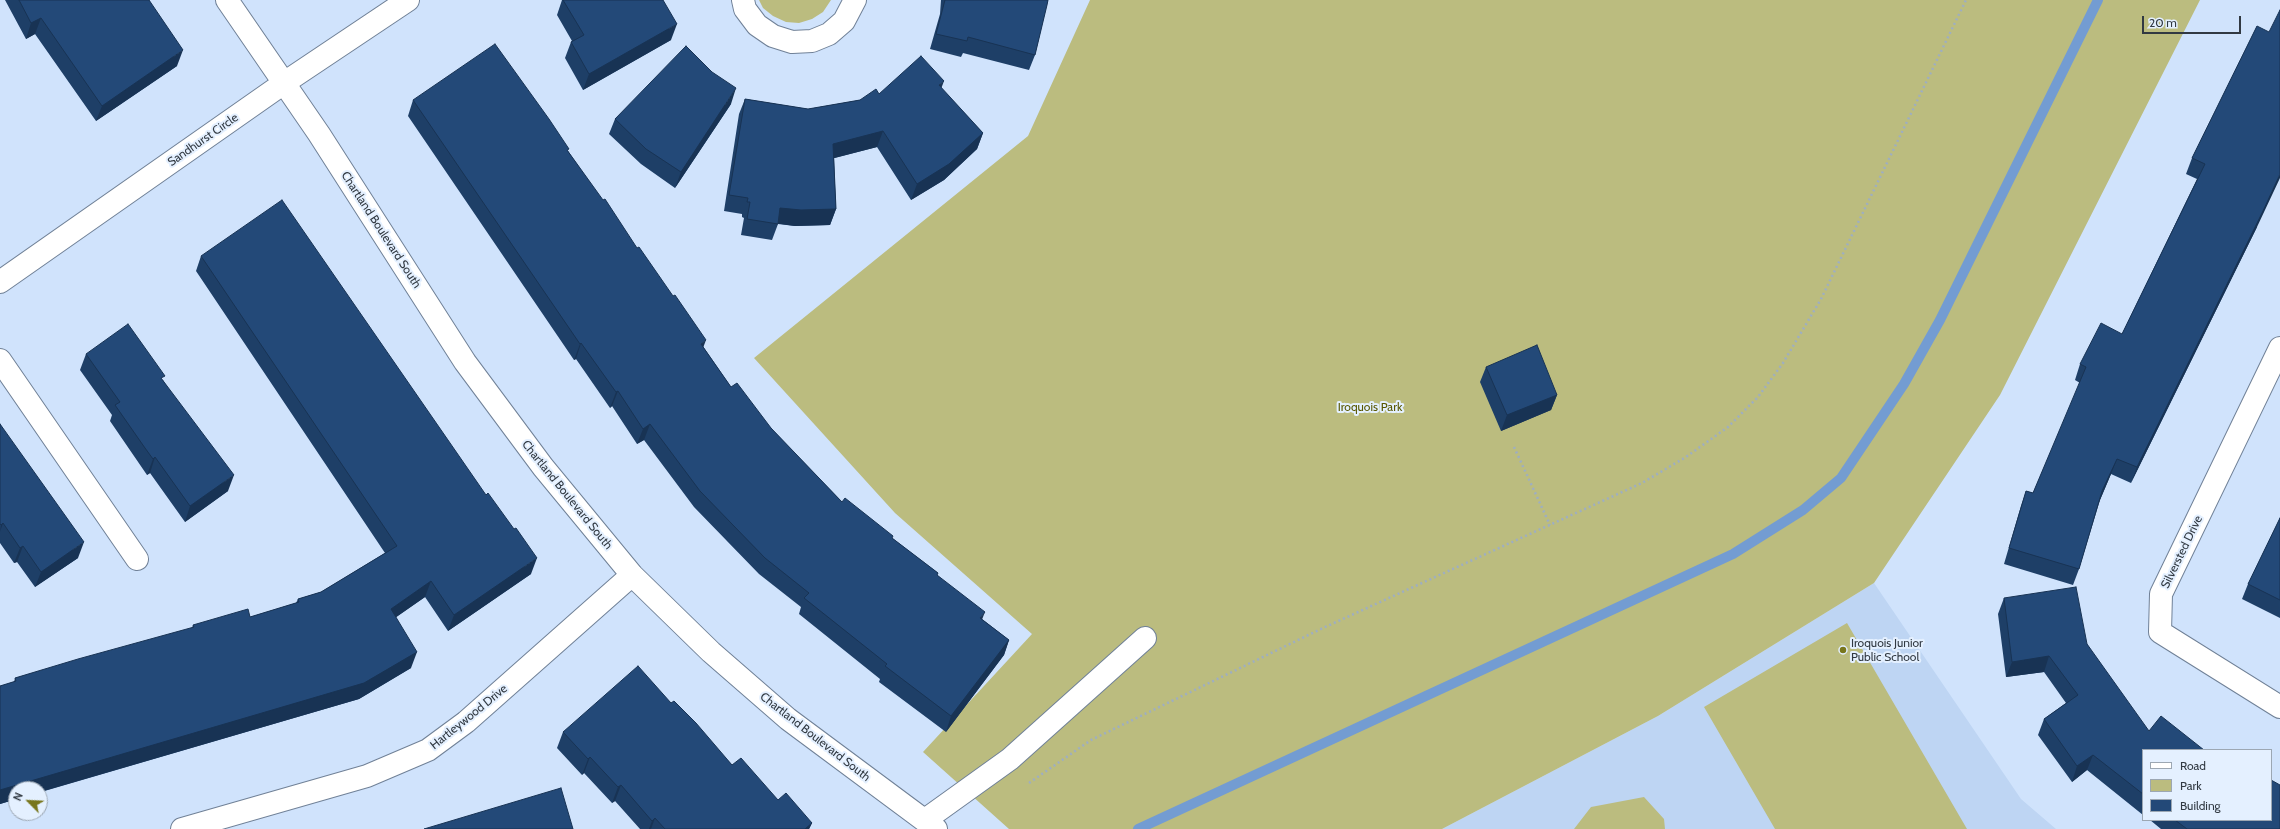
<!DOCTYPE html>
<html>
<head>
<meta charset="utf-8">
<style>
	body { margin:0 }
	#map { position:relative; width:2280px; height:829px; overflow:hidden; background:#d0e3fc; font-family:Cabin,sans-serif }
	canvas { display:block }
	.legend { position:absolute; left:2142px; top:749px; width:130px; height:72px; box-sizing:border-box; background:#e4f0ff; border:1px solid #9ca7b3; margin:0; padding:5px 7px; list-style:none; font-size:12px; color:#313942 }
	.legend li { display:flex; align-items:center; gap:8px; height:20px }
	.legend b { width:20px; border:1px solid #9ca7b3 }
	.north { position:absolute; left:8px; top:781px; width:40px; height:40px; box-sizing:border-box; background:#e4f0ff; border:1px solid #9ca7b3; border-radius:50%; rotate:294deg; font-size:11px; font-weight:700; line-height:16px; text-align:center; color:#313942 }
	.north::after { content:''; display:block; margin:auto; width:14px; height:18px; background:#78761c; clip-path:polygon(50% 0,100% 100%,50% 72%,0 100%) }
	.scale { position:absolute; left:2142px; top:16px; width:99px; height:18px; box-sizing:border-box; border:2px solid #313942; border-top:0; padding-left:5px; font-size:12px; line-height:14px; white-space:nowrap; color:#313942; -webkit-text-stroke:3px #e4f0ff; paint-order:stroke }
</style>
</head>
<body>
<div id="map">
<canvas width="2280" height="829"></canvas>
<ul class="legend">
<li><b style="height:5px;background:#fff"></b>Road</li>
<li><b style="height:11px;background:#bbbc7f"></b>Park</li>
<li><b style="height:11px;background:#234978"></b>Building</li>
</ul>
<div class="north">N</div>
<div class="scale">20 m</div>
</div>
<script>
const ctx = document.querySelector('canvas').getContext('2d');
ctx.lineJoin = 'round';
function fill(path, color) { ctx.fillStyle = color; ctx.fill(path, 'evenodd'); }
const poly = rows => new Path2D(rows.map(r => 'M' + r).join(''));
function trace(path, color, width, dash) { ctx.strokeStyle = color; ctx.lineWidth = width; ctx.lineCap = dash ? 'butt' : 'round'; ctx.setLineDash(dash || []); ctx.stroke(path); }
function write(font, color, halo, rows, align = 'center') {
  ctx.font = font + ' Cabin,sans-serif'; ctx.lineWidth = 4; ctx.setLineDash([]); ctx.textBaseline = 'middle'; ctx.strokeStyle = halo; ctx.fillStyle = color; for (const [text, x, y, turn = 0] of rows) {
    ctx.save(); ctx.translate(x, y); ctx.rotate((+turn || 0) * Math.PI / 180); ctx.textAlign = isNaN(turn) ? turn : align; if (halo) ctx.strokeText(text, 0, 0); ctx.fillText(text, 0, 0); ctx.restore();
  }
}
const built = poly([
	[1874,583,2021,799,2056,829,1442,829,1658,716]
]);
const green = poly([
	[759,0,831,0,823,12,812,19,799,23,786,22,773,16,763,8],
	[1090,0,2200,0,2000,395,1874,583,1658,716,1442,829,1009,829,923,752,1032,634,895,513,754,358,1028,136],
	[1847,623,1967,829,1775,829,1704,707],
	[1644,797,1664,819,1665,829,1574,829,1591,807]
]);
const stream = poly([
	[1138,829,1733,554,1803,510,1841,478,1904,384,1940,320,2098,0]
]);
const path = poly([
	[1514,447,1550,525],
	[1029,783,1091,740,1323,628,1642,483,1686,457,1728,427,1758,397,1783,363,1821,299,1966,0]
]);
const minor = poly([
	[227,0,319,134,465,362,543,467,632,575,711,652,788,719,936,829],
	[743,0,745,9,757,25,773,36,792,42,812,41,829,34,844,21,855,0],
	[0,282,284,83,408,0],
	[2280,348,2161,594,2160,632,2280,707],
	[0,360,137,559],
	[925,820,1010,759,1145,638],
	[182,829,367,776,428,750,466,722,632,575]
]);
const wall = poly([
	[5,0,149,0,177,66,96,121,35,34,26,39],
	[562,0,663,0,671,40,583,90,565,58,571,42,572,41,557,15],
	[941,0,1048,0,1035,55,1029,70,963,53,961,57,930,49,940,14],
	[2257,26,2257,227,2131,483,2111,474,2100,500,2079,569,2073,585,2004,564,2021,506,2026,491,2033,493,2080,383,2075,380,2080,364,2122,334,2197,179,2186,174,2192,158],
	[941,88,983,133,977,149,944,180,911,200,877,147,834,158,836,209,830,225,795,226,778,224,772,240,741,235,744,218,742,217,742,214,724,211,739,114,745,99,808,109,860,100,879,94],
	[413,100,568,151,731,387,842,502,892,538,938,573,937,575,982,619,1009,640,1004,655,946,732,879,682,880,679,799,614,801,607,759,574,694,507,644,440,637,444,612,406,610,408,576,359,574,360,408,116],
	[731,104,675,188,641,164,609,134,615,119],
	[201,256,531,574,448,631,425,597,396,617,411,668,359,699,0,804,0,686,14,682,15,678,192,628,193,625,250,617,296,603,298,599,321,592,385,553,196,271],
	[86,354,163,380,228,491,185,522,150,473,147,475,110,421,112,415,80,370],
	[1486,367,1557,395,1551,410,1501,431,1480,382],
	[0,424,78,558,35,587,17,562,14,563,0,543],
	[2280,518,2280,618,2242,599,2248,584],
	[2004,598,2087,644,2143,750,2143,815,2087,770,2072,782,2038,735,2044,719,2066,703,2044,672,2006,677,1998,614],
	[671,703,732,765,778,800,812,823,809,829,640,829,615,801,612,803,584,773,582,775,557,748,563,732],
	[2150,820,2271,820,2280,829,2161,829]
]);
const shadedWall = poly([
	[41,18,35,34,26,39,31,23],
	[677,24,671,40,583,90,589,74],
	[183,50,177,66,96,121,102,106],
	[944,81,938,97,939,85],
	[736,88,731,104,675,188,681,172],
	[883,131,877,147,827,160,833,144],
	[983,133,977,149,944,180,911,200,917,184],
	[2280,174,2280,178,2257,227,2131,483,2137,467],
	[780,208,836,209,830,225,795,226,774,223],
	[706,340,700,356,701,344],
	[581,343,576,359,574,360,580,344],
	[618,391,612,406,610,408,616,392],
	[1557,395,1551,410,1501,431,1507,415],
	[650,424,644,440,637,444,643,429],
	[155,457,150,473,147,475,153,459],
	[2117,459,2111,474,2097,507,2102,491],
	[234,475,228,491,185,522,190,506],
	[3,523,0,532,1,525],
	[84,542,78,558,35,587,41,572],
	[23,546,17,562,14,563,20,548],
	[537,558,531,574,448,631,454,615],
	[431,581,425,597,385,625,391,609],
	[985,612,979,627,980,618],
	[1009,640,1004,655,946,732,951,716],
	[417,652,411,668,359,699,40,792,40,789,16,789,16,799,0,804,0,790],
	[2049,656,2044,672,2006,677,2012,662],
	[2093,755,2087,770,2072,782,2077,766],
	[590,757,584,773,582,775,588,759],
	[621,785,615,801,612,803,618,787],
	[655,818,651,829,649,829,652,821],
	[812,823,809,829,805,829]
]);
const building = poly([
	[19,0,149,0,183,50,102,106,41,18,31,23,19,0],
	[563,0,663,0,677,24,589,74,571,42,584,35,563,0],
	[945,0,1048,0,1047,5,1035,55,968,37,967,41,936,34,945,0],
	[2280,10,2280,174,2263,211,2137,467,2117,459,2102,491,2079,569,2009,548,2026,491,2033,493,2086,367,2080,364,2101,323,2122,334,2205,164,2192,158,2257,26,2269,32,2280,10],
	[495,44,549,119,569,149,567,150,603,200,605,199,637,248,639,247,673,296,675,295,706,340,701,344,731,387,737,383,771,428,842,502,845,498,893,536,892,538,938,573,937,575,985,612,980,618,1009,640,951,716,885,666,887,664,804,598,809,593,765,558,700,491,650,424,643,429,618,391,616,392,581,343,580,344,413,100,495,44],
	[686,46,712,72,736,88,681,172,646,149,615,119,686,46],
	[921,56,944,81,939,85,983,133,949,164,917,184,883,131,833,144,836,209,801,210,780,208,778,224,747,219,750,202,747,202,748,198,729,195,745,99,808,109,860,100,876,89,879,94,921,56],
	[282,200,486,495,488,493,514,529,516,528,537,558,454,615,431,581,391,609,417,652,364,683,0,790,0,686,16,681,15,678,78,659,194,627,193,625,248,609,250,617,299,602,298,599,321,592,397,546,201,256,282,200],
	[128,324,165,376,161,378,234,475,190,506,155,457,153,459,145,448,115,405,120,402,86,354,128,324],
	[1537,345,1557,395,1507,415,1486,367,1537,345],
	[0,424,84,542,41,572,23,546,20,548,3,523,1,525,0,524,0,424],
	[2280,518,2280,600,2248,584,2280,518],
	[2076,587,2087,644,2149,731,2161,716,2204,750,2143,750,2143,794,2093,755,2077,766,2044,719,2078,695,2049,656,2012,662,2004,598,2076,587],
	[638,666,671,703,674,701,696,723,732,765,741,758,778,800,786,793,812,823,805,829,665,829,655,818,652,821,621,785,618,787,590,757,588,759,563,732,638,666],
	[2271,780,2280,785,2280,829,2187,829,2175,820,2271,820,2271,780],
	[561,788,573,829,424,829,561,788]
]);
const markers = [
	[1843,650,4,"#78761c"]
];
const streetNames = [
	["Sandhurst Circle",203,140,-35],
	["Chartland Boulevard South",381,230,57],
	["Chartland Boulevard South",567,495,51],
	["Silversted Drive",2182,552,-64],
	["Hartleywood Drive",469,717,-39],
	["Chartland Boulevard South",815,737,38]
];
const parkNames = [
	["Iroquois Park",1370,407]
];
const poiNames = [
	["Iroquois Junior",1851,643],
	["Public School",1851,657]
];
fill(built, '#bed5f3');
fill(green, '#bbbc7f');
trace(stream, '#739cd2', 10);
trace(minor, '#708197', 24);
trace(path, '#9eaec2', 2.5, [2, 3]);
trace(minor, '#fff', 22);
fill(wall, '#1e3f67');
fill(shadedWall, '#183354');
fill(building, '#234978');
trace(building, '#183354', 1);
for (const [x, y, r, color] of markers) { const dot = new Path2D(); dot.arc(x, y, r, 0, 2 * Math.PI); ctx.fillStyle = color; ctx.fill(dot); trace(dot, '#e4f0ff', 1.5); }
write('12px', '#313942', '#e4f0ff', streetNames);
write('12px', '#585700', '#e4f0ff', parkNames);
write('12px', '#313942', '#e4f0ff', poiNames, 'left');
</script>
</body>
</html>
